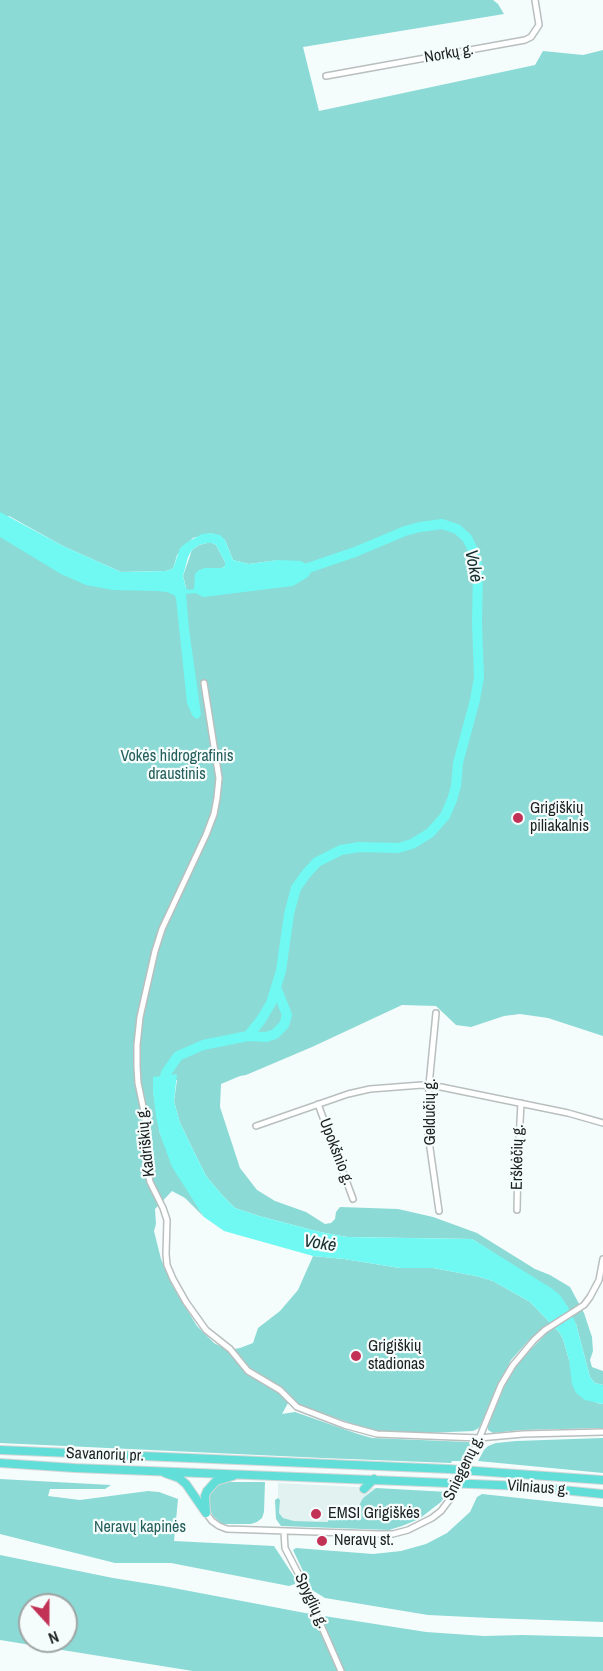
<!DOCTYPE html>
<html>
<head>
<meta charset="utf-8">
<style>
	body { margin:0 }
	#map { position:relative; width:603px; height:1671px; overflow:hidden; background:#f5fcfc; font-family:"Archivo Narrow",sans-serif }
	canvas { display:block }
	.north { position:absolute; left:18px; top:1593px; width:60px; height:60px; box-sizing:border-box; background:#f5fcfc; border:2px solid #9fa4a4; border-radius:50%; rotate:159deg; font-size:16px; font-weight:700; line-height:24px; text-align:center; color:#1d2020 }
	.north::after { content:''; display:block; margin:auto; width:21px; height:27px; background:#c23257; clip-path:polygon(50% 0,100% 100%,50% 72%,0 100%) }
</style>
</head>
<body>
<div id="map">
<canvas width="603" height="1671"></canvas>
<div class="north">N</div>
</div>
<script>
const ctx = document.querySelector('canvas').getContext('2d');
ctx.lineJoin = 'round';
function fill(path, color) { ctx.fillStyle = color; ctx.fill(path, 'evenodd'); }
const poly = rows => new Path2D(rows.map(r => 'M' + r).join(''));
function trace(path, color, width, dash) { ctx.strokeStyle = color; ctx.lineWidth = width; ctx.lineCap = dash ? 'butt' : 'round'; ctx.setLineDash(dash || []); ctx.stroke(path); }
function write(font, color, halo, rows, align = 'center') {
  ctx.font = font + ' "Archivo Narrow",sans-serif'; ctx.lineWidth = 4.5; ctx.setLineDash([]); ctx.textBaseline = 'middle'; ctx.strokeStyle = halo; ctx.fillStyle = color; for (const [text, x, y, turn = 0] of rows) {
    ctx.save(); ctx.translate(x, y); ctx.rotate((+turn || 0) * Math.PI / 180); ctx.textAlign = isNaN(turn) ? turn : align; if (halo) ctx.strokeText(text, 0, 0); ctx.fillText(text, 0, 0); ctx.restore();
  }
}
const built = poly([
	[278,1483,376,1488,363,1498,357,1509,348,1513,330,1512,328,1522,294,1521,283,1518,279,1513,280,1500,278,1498]
]);
const green = poly([
	[0,0,493,0,498,4,504,14,303,47,319,111,535,65,543,51,583,55,603,50,603,1036,548,1018,520,1014,504,1016,471,1027,456,1025,436,1006,402,1005,312,1047,246,1075,240,1076,221,1084,220,1107,240,1168,257,1190,275,1201,306,1212,325,1224,331,1223,335,1219,336,1212,340,1207,398,1209,433,1217,477,1233,535,1269,550,1275,570,1287,584,1313,592,1337,593,1351,590,1360,592,1367,603,1371,603,1385,595,1383,590,1377,576,1324,533,1278,472,1239,347,1237,320,1232,259,1216,235,1208,223,1196,206,1176,180,1123,174,1101,177,1080,153,1082,153,1090,160,1134,189,1192,204,1217,185,1198,172,1191,155,1209,156,1224,154,1231,161,1259,172,1285,197,1326,214,1343,228,1350,240,1348,253,1343,258,1328,280,1311,298,1290,313,1256,344,1259,400,1268,433,1268,476,1276,493,1281,530,1302,559,1332,563,1339,569,1360,597,1403,603,1404,603,1428,521,1430,493,1433,488,1430,488,1425,505,1385,512,1372,525,1355,545,1335,542,1330,528,1341,511,1360,493,1396,482,1422,479,1428,473,1431,426,1433,385,1432,370,1430,305,1407,292,1401,288,1403,282,1414,295,1412,358,1434,372,1438,469,1442,470,1446,464,1461,452,1461,451,1463,323,1458,0,1443,0,529,91,580,186,587,183,576,192,550,199,545,207,543,212,543,216,545,225,562,225,566,222,568,195,575,278,560,249,564,233,560,225,540,211,533,193,538,177,555,174,566,172,569,166,571,121,572,63,546,9,516,0,526],
	[603,1438,603,1473,478,1461,484,1450,488,1446,496,1443,516,1441],
	[0,1479,111,1485,105,1489,50,1489,48,1496,80,1500,148,1491,159,1492,178,1499,174,1541,274,1546,295,1578,295,1584,289,1586,171,1563,115,1563,0,1534],
	[226,1482,265,1482,264,1512,262,1518,257,1522,251,1524,222,1524,214,1517,209,1509,207,1498,211,1490,217,1484],
	[376,1488,448,1492,441,1502,419,1519,402,1526,389,1530,281,1526,276,1519,275,1500,278,1498,280,1500,279,1513,283,1518,294,1521,328,1522,329,1512,348,1513,357,1509,363,1498],
	[482,1494,603,1507,603,1622,490,1618,428,1615,325,1598,312,1590,293,1550,296,1548,373,1554,401,1551,426,1544,447,1533,470,1512,477,1497],
	[0,1555,113,1578,163,1586,305,1613,426,1632,484,1636,522,1635,603,1637,603,1671,193,1671,0,1640],
	[30,1605,66,1605,66,1641,30,1641]
]);
const water = poly([
	[0,512,63,546,121,572,166,571,172,569,174,566,180,548,186,543,202,534,211,533,220,535,225,540,233,560,249,564,278,560,301,561,311,567,312,571,308,577,293,586,203,597,195,593,186,594,189,629,201,715,198,719,195,718,192,715,187,703,176,598,174,595,167,592,157,591,113,590,86,585,61,574,0,537],
	[207,543,212,543,216,545,225,562,225,566,222,568,205,568,199,570,195,574,194,589,189,590,186,588,183,576,188,557,192,550,199,545],
	[177,1074,174,1101,180,1123,206,1176,223,1196,235,1208,259,1216,320,1232,347,1237,472,1239,551,1288,560,1295,568,1307,576,1324,590,1377,595,1383,603,1385,603,1404,585,1400,576,1393,572,1384,569,1360,563,1339,559,1332,530,1302,493,1281,476,1276,433,1268,400,1268,344,1259,313,1256,224,1231,204,1217,172,1167,160,1134,156,1116,153,1091,153,1077]
]);
const river = poly([
	[248,1036,261,1020,271,1003,281,971,289,914,296,888,306,874,317,862,341,850,359,847,398,848,412,844,430,833,445,816,452,800,456,786,458,763,475,700,479,677,477,623,478,569,474,552,467,538,457,529,442,524,420,527,405,531,355,552,311,567,298,570],
	[162,1088,166,1073,178,1056,203,1045,248,1036,266,1037,275,1034,284,1025,287,1015,276,987]
]);
const minor = poly([
	[326,76,525,40,531,37,539,25,535,0],
	[204,683,219,778,217,798,214,814,206,835,162,929,155,951,140,1017,137,1045,137,1066,138,1083,145,1116,147,1168,150,1182,163,1208,167,1220,166,1254,167,1265,173,1279,186,1302,206,1330,230,1349,248,1371,280,1390,297,1407,344,1425,377,1434,479,1438,523,1434,603,1432],
	[436,1013,429,1085,428,1134,439,1211],
	[318,1104,353,1199],
	[256,1126,348,1094,370,1089,422,1085,441,1087,568,1113,603,1123],
	[517,1210,518,1160,521,1103],
	[206,1513,212,1521,219,1526,227,1529,378,1534,393,1534,408,1530,432,1518,441,1511,453,1495,474,1451,501,1385,513,1365,534,1340,545,1330,584,1305,590,1297,599,1280,603,1259],
	[284,1531,285,1548,299,1575,341,1671]
]);
const trunk = poly([
	[0,1450,449,1469],
	[0,1463,75,1468,448,1483],
	[475,1471,603,1480],
	[165,1473,179,1478,186,1484,206,1513],
	[472,1484,522,1486,603,1494],
	[364,1489,374,1479],
	[206,1513,205,1496,207,1491,216,1481,233,1476]
]);
const trunkBridge = poly([
	[449,1469,475,1471],
	[448,1483,472,1484]
]);
const markers = [
	[518,818,6,"#c23257"],
	[356,1356,6,"#c23257"],
	[316,1514,6,"#c23257"],
	[322,1541,6,"#c23257"]
];
const streetNames = [
	["Norkų g.",449,54,-10],
	["Geldučių g.",431,1112,-90],
	["Kadriškių g.",146,1142,-96],
	["Upokšnio g.",336,1152,69],
	["Erškėčių g.",518,1157,-89],
	["Savanorių pr.",105,1455,2],
	["Sniegenų g.",464,1468,-64],
	["Vilniaus g.",538,1488,4],
	["Spyglių g.",311,1601,65]
];
const parkNames = [
	["Vokės hidrografinis",177,757],
	["draustinis",177,775],
	["Neravų kapinės",140,1528]
];
const poiNames = [
	["Grigiškių",530,809],
	["piliakalnis",530,827],
	["Grigiškių",368,1347],
	["stadionas",368,1365],
	["EMSI Grigiškės",328,1514],
	["Neravų st.",334,1541]
];
const waterNames = [
	["Vokė",473,566,79],
	["Vokė",320,1244,9]
];
fill(built, '#e1f2f1');
fill(green, '#8bdad5');
fill(water, '#70f9f2');
trace(river, '#70f9f2', 10);
trace(minor, '#b8bfbe', 8);
trace(trunk, '#d6d7d7', 10);
trace(minor, '#fff', 5);
trace(trunk, '#62ded8', 8);
trace(trunkBridge, '#d6d7d7', 10, []);
trace(trunkBridge, '#62ded8', 8);
for (const [x, y, r, color] of markers) { const dot = new Path2D(); dot.arc(x, y, r, 0, 2 * Math.PI); ctx.fillStyle = color; ctx.fill(dot); trace(dot, '#f5fcfc', 2); }
write('16px', '#1d2020', '#f5fcfc', streetNames);
write('16px', '#245e5b', '#f5fcfc', parkNames);
write('16px', '#1d2020', '#f5fcfc', poiNames, 'left');
write('italic 18px', '#162e2d', '#f5fcfc', waterNames);
</script>
</body>
</html>
